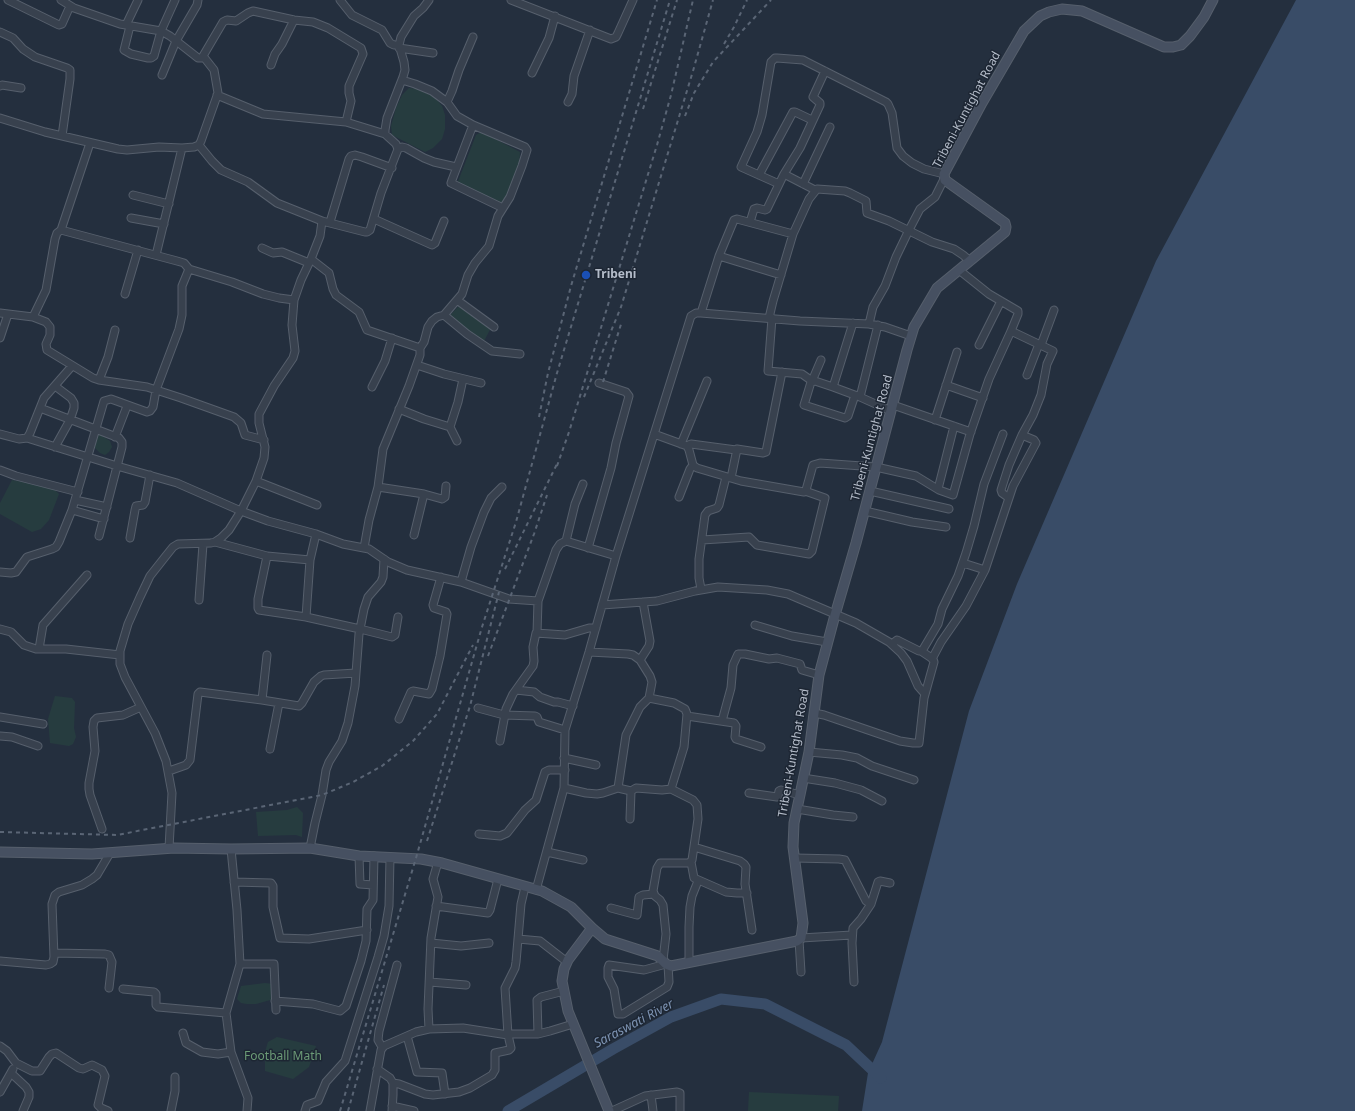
<!DOCTYPE html>
<html>
<head>
<meta charset="utf-8">
<style>
	body { margin:0 }
	canvas { display:block; background:#242f3e }
</style>
</head>
<body>
<canvas width="1355" height="1111"></canvas>
<script>
const ctx = document.querySelector('canvas').getContext('2d');
ctx.lineJoin = 'round';
function fill(path, color) { ctx.fillStyle = color; ctx.fill(path, 'evenodd'); }
const poly = rows => new Path2D(rows.map(r => 'M' + r).join(''));
function trace(path, color, width, dash) { ctx.strokeStyle = color; ctx.lineWidth = width; ctx.lineCap = dash ? 'butt' : 'round'; ctx.setLineDash(dash || []); ctx.stroke(path); }
function write(font, color, halo, rows, align = 'center') {
  ctx.font = font + ' "Noto Sans",sans-serif'; ctx.lineWidth = 3; ctx.setLineDash([]); ctx.textBaseline = 'middle'; ctx.strokeStyle = halo; ctx.fillStyle = color; for (const [text, x, y, turn = 0] of rows) {
    ctx.save(); ctx.translate(x, y); ctx.rotate((+turn || 0) * Math.PI / 180); ctx.textAlign = isNaN(turn) ? turn : align; if (halo) ctx.strokeText(text, 0, 0); ctx.fillText(text, 0, 0); ctx.restore();
  }
}
const green = poly([
	[409,88,419,89,433,95,442,106,445,115,445,129,442,139,433,148,425,152,392,135,391,126,396,108,402,95],
	[482,132,520,152,519,170,514,184,500,207,457,184,476,135],
	[461,304,493,324,483,343,448,317],
	[99,434,110,441,112,447,109,452,105,455,100,453,94,447,95,441],
	[12,480,35,484,55,490,59,494,49,520,41,529,32,532,0,514,0,503],
	[55,696,72,698,75,702,74,728,76,737,73,744,69,746,50,743,48,719],
	[297,807,303,813,302,837,296,835,258,836,256,812,287,810],
	[265,983,273,984,274,999,256,1004,247,1004,241,1003,237,999,241,986],
	[277,1037,316,1046,309,1067,293,1079,265,1071,265,1052,268,1042],
	[749,1092,839,1096,838,1111,748,1111]
]);
const water = poly([
	[1296,0,1355,0,1355,1111,862,1111,868,1073,882,1042,969,711,1017,584,1156,261]
]);
const river = poly([
	[508,1111,613,1049,671,1017,721,999,765,1004,846,1045,881,1078]
]);
const street = poly([
	[8,0,59,25,62,24,70,6],
	[61,0,74,8,120,24,161,31,170,36,198,58,203,58],
	[340,0,352,15,382,30,390,43,394,45,399,45],
	[511,0,611,39,616,37,618,33,633,0],
	[126,25,138,0],
	[130,26,124,50,131,54,148,58,151,58,154,56,161,31,175,0],
	[0,32,13,38,23,49,35,57,67,68,70,70,70,79,62,136],
	[399,48,433,53],
	[271,65,275,54,282,44,294,20],
	[532,73,549,38,555,16],
	[162,75,176,41,197,5,198,0],
	[402,80,415,84,432,91,447,102,457,116,473,125,525,147,527,150,522,166,510,197,498,216,489,246,475,263,468,275,462,294,444,315,437,317,432,321,428,327,424,342,420,348],
	[0,86,2,85,21,88],
	[217,95,263,114,346,122,385,134],
	[447,102,452,91,459,70,473,37],
	[568,102,572,94,574,76,590,30],
	[0,118,45,132,118,149,127,150,159,147,182,148,194,147,199,145,201,141,218,93,214,70,203,56,223,22,227,20,236,21,248,13,253,11,294,20,313,22,328,28,361,48,363,54,349,86,349,93,351,101,346,122],
	[473,125,452,180,451,183,503,208],
	[199,145,212,161,221,170,248,182,277,203,322,221,320,236,311,259,329,273,333,289,336,295,359,312,367,330,420,348,420,355,409,386,383,449,378,487,369,520,364,548],
	[398,149,402,147,406,148,424,158,434,162,456,167],
	[784,174,815,190],
	[759,175,793,112,795,112,812,120],
	[779,184,741,167,757,132,762,115,771,62,775,58,777,58,803,60,886,102,888,104,892,113,897,148,903,156,912,163,924,169,944,174],
	[803,184,830,127],
	[133,195,169,204],
	[131,218,164,224],
	[374,219,432,245,435,243,444,221],
	[322,221,365,232,367,232,370,230,381,193,398,149,396,144,385,134,385,130,387,118,403,77,405,70,404,62,399,45,401,37,414,16,423,8,429,0],
	[330,222,349,159,351,156,355,155,362,157,392,168],
	[750,222,754,209,757,208,765,210,767,209,784,174,800,148,820,105,820,103,813,97,825,71],
	[61,230,90,143],
	[262,248,273,253,282,252,309,263],
	[156,255,182,148],
	[719,256,781,275],
	[959,270,989,294,1018,311,1018,314,1011,331,1053,351,1047,364,1041,395,1033,415,1022,435,1009,465,1001,490,1002,493,1009,498],
	[125,294,138,250],
	[457,300,494,327],
	[0,313,33,317,46,322,50,327,50,335,46,344,47,350,93,378,99,380,147,387,181,398,234,417,241,423,245,435,264,440],
	[701,313,719,256,734,220,737,219,793,234],
	[444,315,467,334,492,351,520,354],
	[33,317,46,290,55,239,57,233,61,230,177,261,184,263,189,269,232,282,263,294,279,298,294,300],
	[769,318,773,301,793,234,809,199,817,189,845,191,850,193,866,201,867,213,889,221,932,242,954,249,963,255,970,261],
	[772,318,768,371,802,374,812,381,821,360],
	[869,324,873,307,885,286,896,257,909,230,920,209,935,197,944,179],
	[0,338,8,314],
	[979,345,1001,301],
	[1041,345,1054,310],
	[417,365,444,374,481,383],
	[1027,375,1039,344],
	[99,380,108,357,115,330],
	[946,385,983,398],
	[372,387,385,361,392,338],
	[833,387,853,323],
	[855,395,848,416,845,418,804,405,811,382,815,381,833,387,860,397,891,411],
	[860,397,878,325],
	[893,405,971,432],
	[40,408,119,438,122,442,122,447,99,536],
	[399,409,424,419,450,427,457,441],
	[935,420,957,352],
	[450,427,458,402,463,379],
	[0,434,19,439,27,438,30,433,44,398,72,366],
	[654,434,687,446,689,450,693,465,697,468,741,481,804,492,806,490,813,465,820,463,876,467,916,476,939,490,953,495,970,434,989,379,1011,331],
	[115,437,127,406],
	[27,438,117,466,177,483,241,511,268,521,316,534,343,544,369,549,388,562,407,570,461,582,509,599,538,601],
	[681,444,707,381],
	[687,446,691,444,736,450],
	[55,447,70,420,74,408,74,403,71,398,55,386],
	[0,470,16,476,78,492],
	[731,478,737,449,763,453,766,452,782,372],
	[256,481,317,505],
	[583,484,575,504,566,541,616,556],
	[378,487,424,494,442,499,445,497,446,486],
	[938,489,954,426],
	[870,491,949,509],
	[679,497,690,469,693,465],
	[75,500,107,507],
	[72,510,104,519],
	[865,511,912,522,946,527],
	[414,535,424,494],
	[130,538,135,510,136,506,143,505,145,502,150,475],
	[702,540,749,537,757,545,809,554,812,551,825,498,805,491],
	[215,542,267,556],
	[588,548,611,468,616,443,629,396,626,392,599,383],
	[310,560,267,556,258,599,258,608,259,610,306,617,360,629,392,637,395,635,398,617],
	[963,563,985,570],
	[0,572,11,573,16,572,27,557,52,549,56,547,59,542,72,510,104,401,111,399,147,412,150,411,153,407,156,390,179,329,182,315,182,286,189,269],
	[461,582,471,547,484,512,491,498,502,487],
	[701,589,699,578,699,559,705,515,708,511,717,508,719,505,726,477],
	[199,600,203,544],
	[602,605,657,601,695,591,718,587,767,590,788,594,856,623,889,642,901,653,907,661,918,686,925,694],
	[306,617,310,560,316,534],
	[755,625,792,636,827,642],
	[0,629,11,632,24,645,36,649,66,649,120,655],
	[537,633,538,601,556,550,560,544,566,541],
	[892,644,897,640,919,651,922,651,938,624,942,609,958,576,966,553,974,526,984,484,1003,434],
	[39,649,43,625,87,575],
	[932,659,941,642,966,606,985,570,1013,486,1036,443,1034,440,1022,435],
	[640,660,649,646,650,641,643,602],
	[516,690,534,692,540,697,554,702,558,702,573,706],
	[649,698,674,703,685,709,687,714,684,747,671,789],
	[262,700,267,655],
	[478,708,504,715,535,716,537,717,539,722,565,730],
	[814,713,824,715,900,741,913,743,919,743,924,698,934,662,933,659,921,651],
	[687,716,734,723,736,726,735,737,736,739,761,747],
	[0,717,43,724],
	[399,719,411,692,413,691,429,694,432,689,440,656,447,614,446,612,434,608,433,605,441,577],
	[722,721,731,688,733,665,738,654,745,654,769,659,777,658,800,664,802,670,819,675],
	[0,736,12,737,38,746],
	[500,741,506,709,513,694,533,666,534,661,533,647,536,633,565,635,589,628,596,628],
	[270,749,279,703],
	[809,752,842,755,857,758,872,766,914,780],
	[564,758,596,765],
	[169,771,186,765,190,760,198,694,200,692,262,700,299,706,302,703,314,682,321,676,324,675,356,673],
	[803,778,835,783,861,790,882,801],
	[564,788,586,793,597,794,603,793,618,788,626,735,640,707,649,698,652,682,650,676,640,660,633,655,628,654,589,652],
	[618,788,631,791,630,819],
	[631,791,636,788,662,790,671,789,693,800,697,805,698,819,692,860,689,863,660,863,657,868,653,891,655,896,660,900,663,905,666,934,663,960],
	[749,793,777,797,778,796,779,791,781,790,800,795],
	[797,809,833,815,853,817],
	[102,829,90,795,89,789,89,783,95,751,93,727,94,721,97,718,123,715,141,707],
	[479,834,500,836,507,833,525,810,536,800,545,772,549,770,565,770],
	[694,847,740,861,744,864,746,867,745,884,752,930],
	[169,848,172,793,166,761,155,733,125,677,120,664,120,651,128,624,140,597,150,576,165,557,173,547,178,544,211,543,215,542,221,538,229,530,241,511,256,481,264,458,265,447,259,423,259,414,274,386,293,358,295,351,292,325,294,300,301,280,311,259],
	[310,848,315,823,322,795,326,770,329,762,342,741,348,723,355,686,359,634,364,609,368,597,381,582,383,577,384,559],
	[231,849,237,910,240,964,226,1013,231,1052,248,1098,247,1111],
	[547,852,583,860],
	[359,856,360,884,373,885],
	[795,858,839,859,845,860,866,901,871,904],
	[691,862,694,878,726,892,737,893,747,893],
	[234,882,271,883,273,886,273,907,280,938,309,939,367,930],
	[536,890,564,788,565,730,589,652,616,556,691,316,696,313,701,313,800,321,869,324,885,327,911,336],
	[436,906,488,913,490,910,498,879],
	[611,908,637,915,639,897,643,895,654,894],
	[801,938,852,935],
	[518,939,540,941,567,962],
	[799,940,801,972],
	[431,943,461,946,489,943],
	[54,953,105,954,109,955,112,962,109,988],
	[0,961,46,965,50,964,53,962,54,957,52,904,55,895,59,892,82,885,92,879,97,875,110,853],
	[689,962,689,927,690,907,692,896,698,881],
	[240,964,274,964,276,1010],
	[666,964,644,970,609,965,608,968,608,977,614,989,618,1014,623,1014,667,987,669,982,668,965],
	[430,982,466,985],
	[854,982,852,943,853,928,861,919,871,904,878,882,880,881,890,883],
	[123,989,154,992,156,994,156,1005,158,1007,226,1013],
	[275,1001,313,1004,340,1011,346,1006,361,961,366,941,367,909,373,900,374,856],
	[429,1029,428,1009,431,938,438,897,433,879,438,862],
	[183,1033,186,1043,202,1052,218,1054,231,1052],
	[509,1034,538,1034,550,1031,573,1024],
	[538,1034,537,1000,541,997,564,991],
	[407,1036,417,1072,442,1073,445,1094],
	[0,1046,7,1051,16,1063,32,1071,40,1071,49,1057,52,1054,56,1053,79,1068,83,1069,92,1065,102,1070,105,1076,98,1105,101,1108,108,1111],
	[382,1047,378,1040,379,1031,397,965],
	[377,1069,390,1078,393,1083,393,1095,392,1111],
	[11,1073,26,1087,29,1092,29,1097,23,1111],
	[393,1083,399,1084,425,1094,433,1095,459,1092,470,1088,492,1075,495,1070,495,1053,509,1050,511,1048,508,1035],
	[0,1092,13,1069],
	[651,1095,653,1111],
	[392,1106,414,1111],
	[171,1111,175,1091,175,1077],
	[305,1111,307,1105,318,1101,326,1082,345,1061,378,957,384,936,389,906,390,857],
	[370,1111,381,1050,384,1046,416,1032,429,1029,463,1028,508,1035,505,988,515,968,516,962,521,904,525,887],
	[612,1111,645,1096,677,1092,680,1093,680,1111]
]);
const secondary = poly([
	[0,852,92,854,174,848,231,849,310,848,359,856,421,859,442,863,542,891,571,907,592,928,568,960,564,969,562,981,568,1011,609,1111],
	[592,928,605,939,658,956,666,964,671,966,797,941,801,938,803,923,793,847,794,823,809,752,819,675,835,615,856,543,907,350,914,327,937,288,1005,232,1006,227,1005,223,945,180,944,174,982,103,1024,31,1040,16,1049,12,1062,9,1082,11,1164,47,1173,47,1181,45,1190,36,1204,17,1213,0]
]);
const rail = poly([
	[724,44,734,27,747,0],
	[643,109,677,0],
	[685,116,694,93,713,62,771,0],
	[603,382,622,321],
	[584,397,621,307,693,71,713,0],
	[539,417,548,373,571,286,657,0],
	[557,466,569,432,657,145,671,95,693,0],
	[505,569,558,462],
	[488,656,534,534,547,495],
	[0,832,117,835,322,795,353,782,382,766,413,741,437,714,473,645],
	[427,841,470,706,499,592],
	[340,1111,416,858,482,627,516,522,557,373,670,0],
	[348,1111,384,985]
]);
const markers = [
	[586,275,5,"#1a4fb4"]
];
const streetNames = [
	["Tribeni-Kuntighat Road",967,110,-62],
	["Tribeni-Kuntighat Road",872,438,-75],
	["Tribeni-Kuntighat Road",794,753,-80]
];
const poiNames = [
	["Tribeni",595,275]
];
const parkNames = [
	["Football Math",283,1057]
];
const waterNames = [
	["Saraswati River",634,1024,-28]
];
fill(green, '#263c3f');
fill(water, '#394c67');
trace(river, '#394c67', 11);
trace(street, '#565f6c', 9);
trace(secondary, '#565f6c', 11);
trace(street, '#38414e', 7);
trace(secondary, '#465061', 9);
trace(rail, '#5a6575', 2, [4, 4]);
for (const [x, y, r, color] of markers) { const dot = new Path2D(); dot.arc(x, y, r, 0, 2 * Math.PI); ctx.fillStyle = color; ctx.fill(dot); trace(dot, '#1d2633', 1.5); }
write('12px', '#b4bcc9', '#1d2633', streetNames);
write('bold 12px', '#b4bcc9', '#1d2633', poiNames, 'left');
write('12px', '#6b9a76', '#1d2633', parkNames);
write('italic 13px', '#7c92b1', '#1d2633', waterNames);
</script>
</body>
</html>
